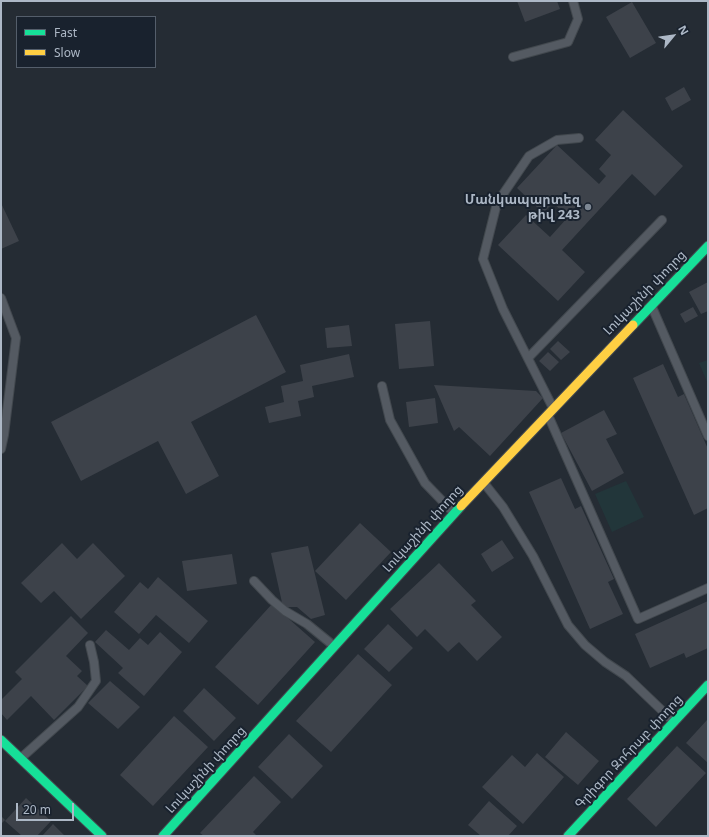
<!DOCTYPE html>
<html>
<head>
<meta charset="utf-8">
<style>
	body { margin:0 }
	#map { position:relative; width:709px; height:837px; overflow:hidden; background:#252c34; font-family:"Noto Sans",sans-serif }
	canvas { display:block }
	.frame { position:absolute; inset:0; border:2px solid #adb8c6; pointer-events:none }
	.legend { position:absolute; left:16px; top:16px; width:140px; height:52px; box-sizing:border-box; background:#19222e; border:1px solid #545e6b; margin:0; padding:5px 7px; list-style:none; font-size:12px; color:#adb8c6 }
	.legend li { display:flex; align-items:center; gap:8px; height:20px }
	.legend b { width:20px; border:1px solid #545e6b }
	.north { position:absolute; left:653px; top:16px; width:40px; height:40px; -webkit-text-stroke:3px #19222e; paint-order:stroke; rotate:61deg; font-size:11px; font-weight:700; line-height:16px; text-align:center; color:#adb8c6 }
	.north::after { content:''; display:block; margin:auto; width:14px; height:18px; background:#adb8c6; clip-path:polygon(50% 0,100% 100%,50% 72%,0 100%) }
	.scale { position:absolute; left:16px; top:803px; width:58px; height:18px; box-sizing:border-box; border:2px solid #adb8c6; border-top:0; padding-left:5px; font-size:12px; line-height:14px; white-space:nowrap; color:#adb8c6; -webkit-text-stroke:3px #19222e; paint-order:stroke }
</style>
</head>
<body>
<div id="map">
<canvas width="709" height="837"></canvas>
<div class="frame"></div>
<ul class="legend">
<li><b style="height:5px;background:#16e098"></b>Fast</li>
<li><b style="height:5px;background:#ffcf43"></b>Slow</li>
</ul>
<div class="north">N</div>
<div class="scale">20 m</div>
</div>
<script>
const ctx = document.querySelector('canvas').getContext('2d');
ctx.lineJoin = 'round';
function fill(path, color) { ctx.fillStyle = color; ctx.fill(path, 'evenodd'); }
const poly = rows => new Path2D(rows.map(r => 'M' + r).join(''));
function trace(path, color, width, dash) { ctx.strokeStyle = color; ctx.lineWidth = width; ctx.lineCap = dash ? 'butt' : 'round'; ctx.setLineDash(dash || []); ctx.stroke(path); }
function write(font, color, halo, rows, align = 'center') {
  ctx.font = font + ' "Noto Sans","Noto Sans Armenian",sans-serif'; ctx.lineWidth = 4; ctx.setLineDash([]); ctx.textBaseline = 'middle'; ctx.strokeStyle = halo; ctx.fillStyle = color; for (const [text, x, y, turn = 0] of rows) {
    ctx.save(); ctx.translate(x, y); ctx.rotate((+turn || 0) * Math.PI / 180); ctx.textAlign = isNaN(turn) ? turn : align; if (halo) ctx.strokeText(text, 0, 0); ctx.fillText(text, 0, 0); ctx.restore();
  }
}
const green = poly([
	[708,360,708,384,699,363],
	[626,481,644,517,612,532,595,494]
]);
const building = poly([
	[517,1,557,1,560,9,525,22],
	[632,2,656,43,630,58,606,17],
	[684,87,691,100,672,111,665,98],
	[623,110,683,166,655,196,632,174,562,250,585,272,558,301,498,245,526,215,550,237,568,217,553,203,543,213,517,188,557,145,599,184,606,176,599,169,611,155,595,140],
	[1,203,19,241,1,249],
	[708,282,708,311,701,314,689,292],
	[693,307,698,316,685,323,680,314],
	[256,315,286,372,191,422,219,476,186,494,158,441,81,481,51,422],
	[430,321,434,366,399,369,395,324],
	[349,325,352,346,327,348,325,328],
	[558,341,570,352,561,360,550,349],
	[548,352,559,362,550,371,539,361],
	[349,354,354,377,312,386,314,397,298,401,301,416,269,423,265,407,284,402,281,386,303,381,300,365],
	[663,364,678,397,684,394,708,449,708,508,694,515,633,378],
	[434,385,536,391,543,398,490,456,459,427,454,431],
	[435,398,438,423,409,427,406,402],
	[604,410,617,434,606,439,624,473,592,491,561,433],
	[561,478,575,509,581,506,614,579,608,582,623,614,590,629,529,492],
	[360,523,391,552,346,600,315,571],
	[502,540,514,558,492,572,481,554],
	[62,543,77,559,93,543,125,576,81,619,54,591,41,603,21,583],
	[308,546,325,615,311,619,297,607,283,607,271,553],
	[232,554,237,584,187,591,182,561],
	[439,563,476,601,471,605,502,637,477,661,459,642,448,652,425,629,417,637,390,609],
	[158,577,208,621,189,643,156,615,139,634,114,612,140,582,148,589],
	[708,601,708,648,686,658,684,653,650,668,635,634],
	[272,604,315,642,258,705,215,667],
	[71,616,88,633,66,656,82,671,77,676,88,686,54,720,31,696,7,720,1,713,1,700,22,679,15,672],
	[388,624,413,648,389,672,364,649],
	[106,630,129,650,140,638,148,645,160,632,182,652,144,696,118,673,123,668,95,642],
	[358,654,392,685,331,752,296,721],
	[110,681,140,707,118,729,88,703],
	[204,688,236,718,214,741,183,711],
	[174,716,208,747,153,806,120,775],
	[707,720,708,721,708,763,686,743],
	[566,732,599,761,578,785,545,757],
	[289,734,323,766,292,799,258,767],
	[677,746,706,773,656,827,627,799],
	[537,753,564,777,523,824,482,787,512,755,525,767],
	[254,776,281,802,253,832,257,836,204,836,200,833],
	[26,798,51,821,37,836,22,836,5,821],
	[489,801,517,826,508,836,481,836,468,825],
	[1,816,5,820,1,824],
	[53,824,65,836,42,836]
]);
const lane = poly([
	[513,57,568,42,578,19,573,1],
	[1,298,16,338,4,435,1,449],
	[652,307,708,436],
	[528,358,662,220],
	[382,386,390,420,425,483,454,513],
	[553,408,503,309,483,259,497,203,529,156,557,140,579,138],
	[548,415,638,619,708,588],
	[484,483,503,507,533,556,568,625,585,645,605,662,626,676,673,721],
	[254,581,272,600,285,611,307,624,334,646],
	[21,758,78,707,96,681,94,662,90,645]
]);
const fast = poly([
	[633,325,708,246],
	[1,740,102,836],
	[163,836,461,506],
	[568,836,708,685]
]);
const slow = poly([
	[461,506,633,325]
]);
const markers = [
	[588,207,4,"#7d8793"]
];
const poiNames = [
	["Մանկապարտեզ",580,200],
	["թիվ 243",580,215]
];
const streetNames = [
	["Լուկաշինի փողոց",645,293,-46],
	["Լուկաշինի փողոց",423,529,-48],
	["Գրիգոր Զոհրաբ փողոց",629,752,-47],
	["Լուկաշինի փողոց",206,770,-48]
];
fill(green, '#22363a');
fill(building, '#3d424a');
trace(lane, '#42484e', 10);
trace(fast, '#42484e', 11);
trace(slow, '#42484e', 11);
trace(lane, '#545a62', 8);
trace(fast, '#16e098', 9);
trace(slow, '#ffcf43', 9);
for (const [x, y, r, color] of markers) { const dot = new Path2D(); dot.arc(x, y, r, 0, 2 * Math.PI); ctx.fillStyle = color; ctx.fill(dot); trace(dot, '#19222e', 1.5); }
write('bold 13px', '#adb8c6', '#19222e', poiNames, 'right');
write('13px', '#adb8c6', '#19222e', streetNames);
</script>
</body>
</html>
